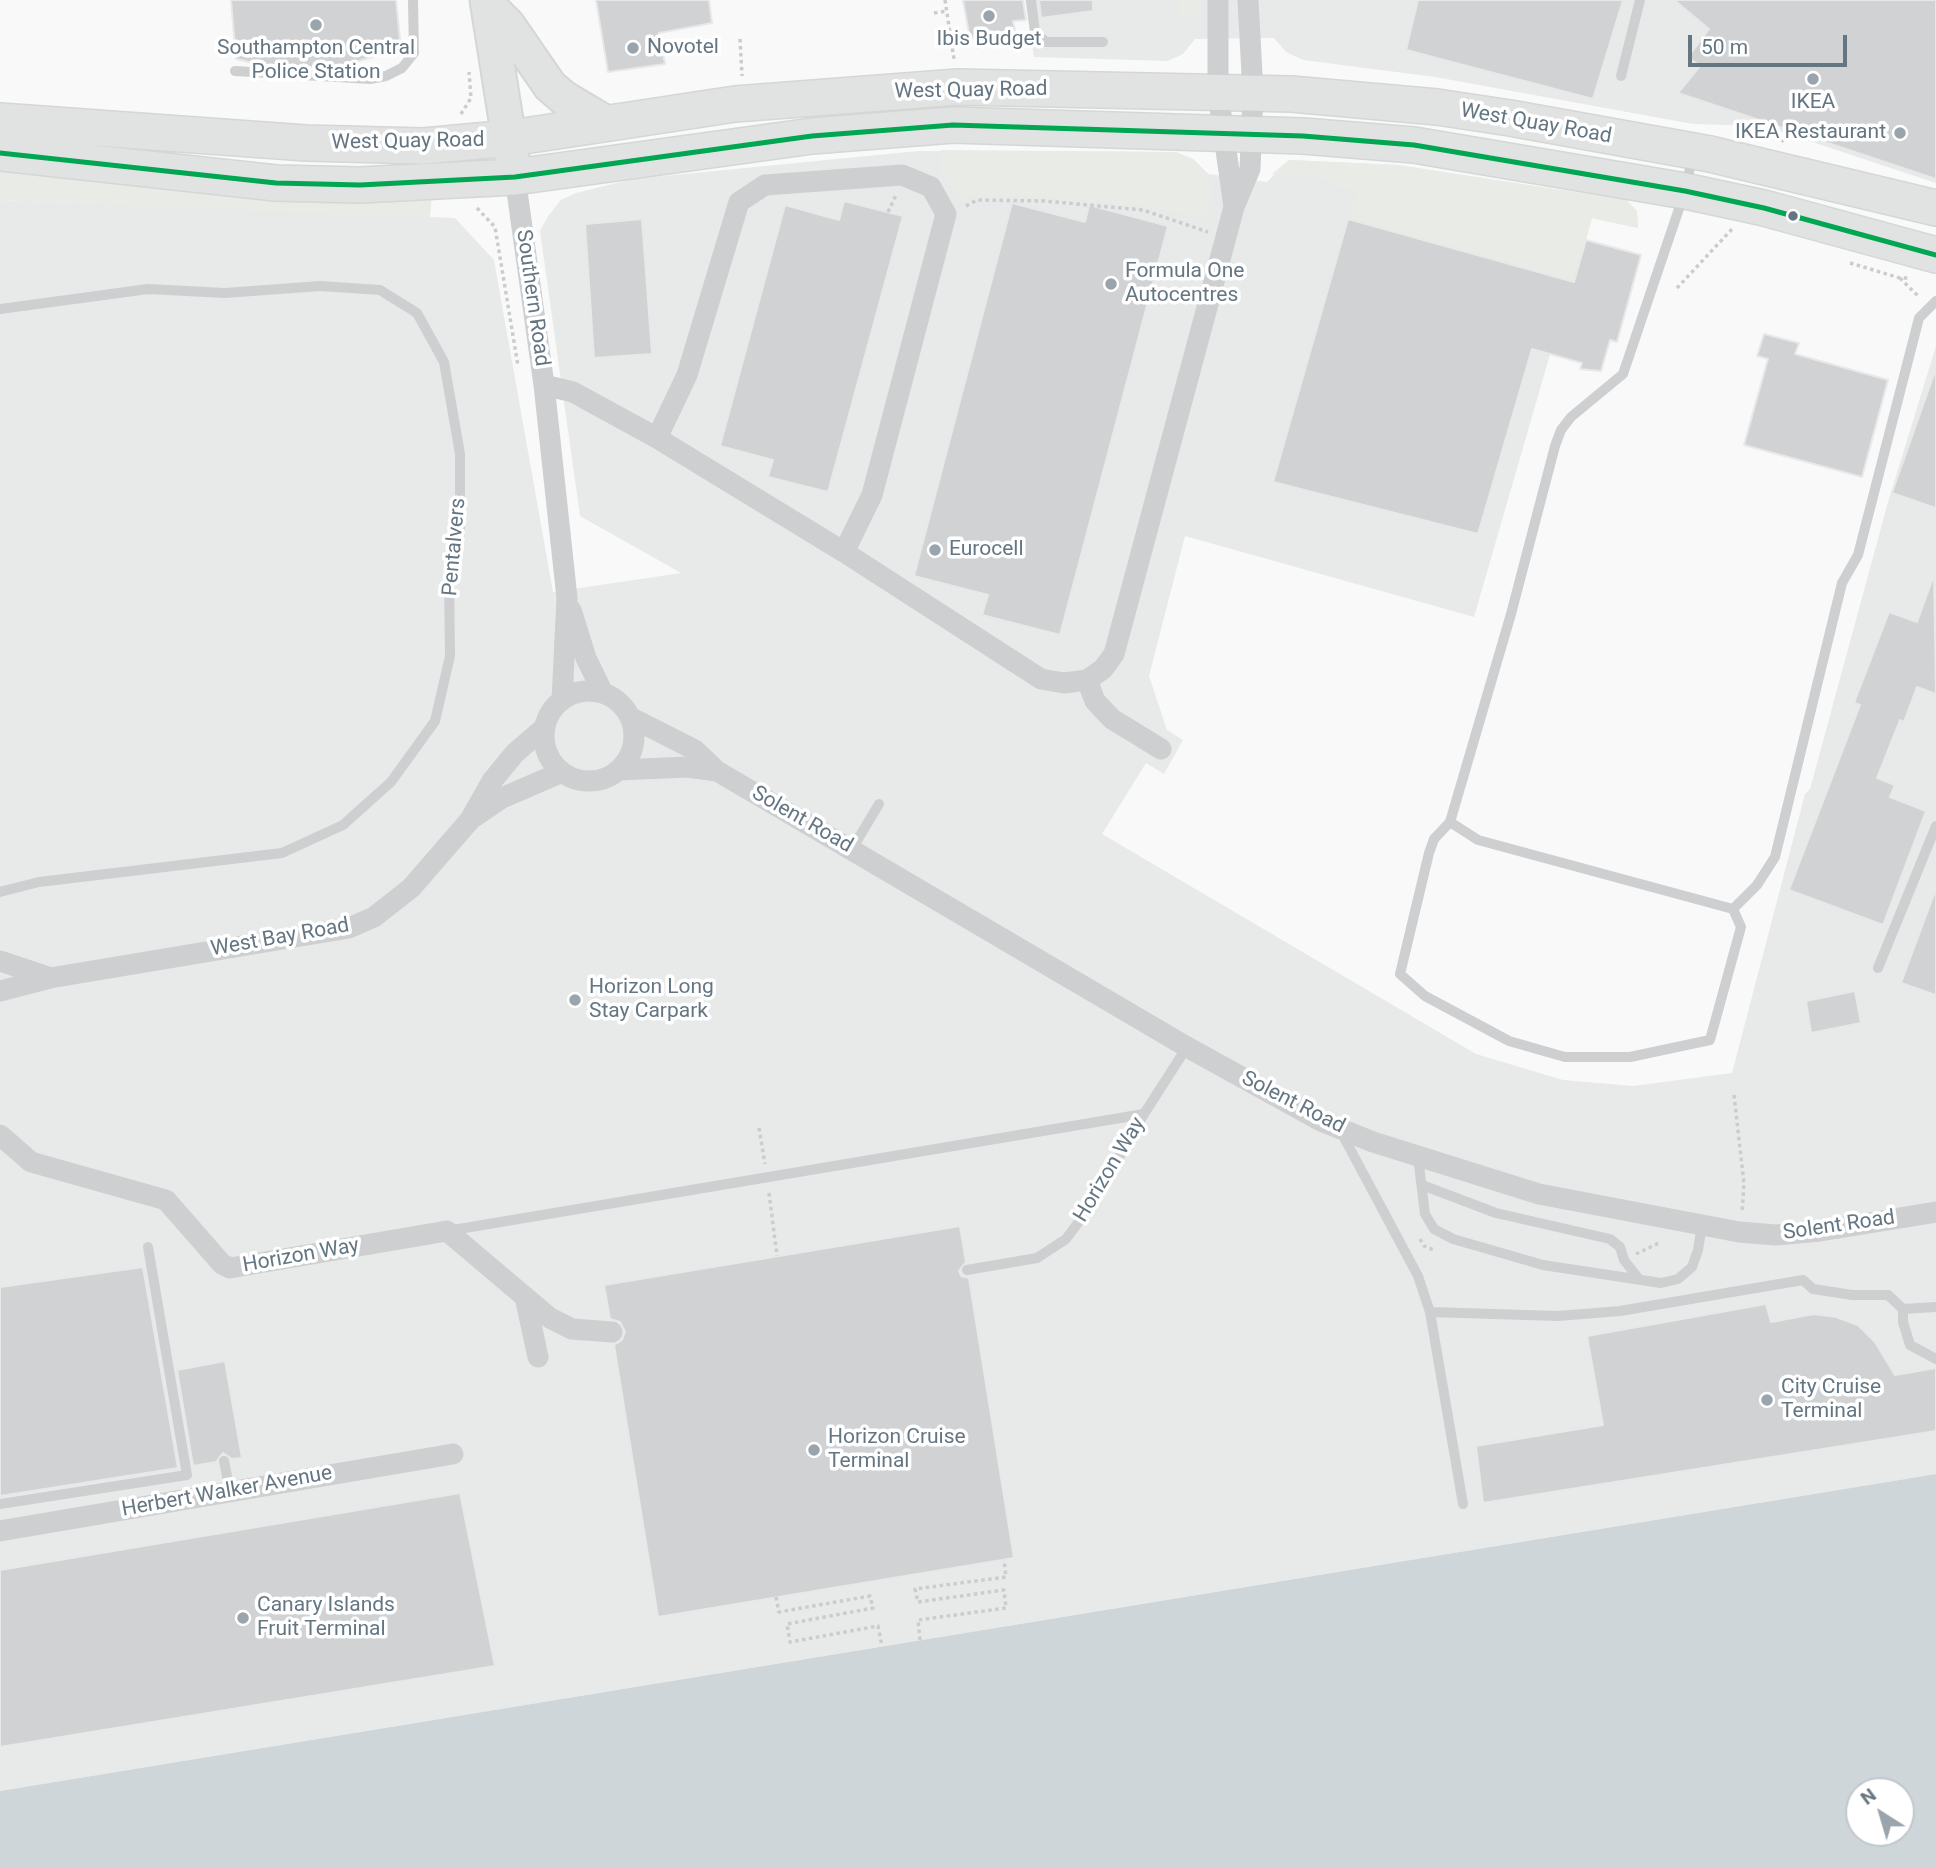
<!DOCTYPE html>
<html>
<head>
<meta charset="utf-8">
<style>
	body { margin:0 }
	#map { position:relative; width:1936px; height:1868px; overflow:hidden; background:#f9f9f9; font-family:Roboto,sans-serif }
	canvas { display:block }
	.north { position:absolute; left:1845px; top:1777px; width:70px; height:70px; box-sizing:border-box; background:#fff; border:2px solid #c1c8cd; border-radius:50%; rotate:323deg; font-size:19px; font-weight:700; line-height:28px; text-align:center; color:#657683 }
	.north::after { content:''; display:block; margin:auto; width:24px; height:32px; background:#99a4ac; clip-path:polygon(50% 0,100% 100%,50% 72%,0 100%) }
	.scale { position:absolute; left:1688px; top:35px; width:159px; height:32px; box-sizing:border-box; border:4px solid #657683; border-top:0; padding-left:9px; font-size:21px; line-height:24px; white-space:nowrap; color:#657683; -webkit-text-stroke:5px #fff; paint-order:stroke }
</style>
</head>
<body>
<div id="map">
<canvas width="1936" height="1868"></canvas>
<div class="north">N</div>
<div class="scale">50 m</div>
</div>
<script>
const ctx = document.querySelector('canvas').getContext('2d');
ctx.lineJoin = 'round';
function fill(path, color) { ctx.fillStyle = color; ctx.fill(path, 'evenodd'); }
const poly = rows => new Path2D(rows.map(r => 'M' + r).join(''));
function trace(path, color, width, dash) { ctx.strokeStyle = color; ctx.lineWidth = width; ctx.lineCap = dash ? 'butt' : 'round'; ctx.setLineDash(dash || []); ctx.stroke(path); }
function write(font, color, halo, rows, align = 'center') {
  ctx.font = font + ' Roboto,sans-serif'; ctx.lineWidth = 7; ctx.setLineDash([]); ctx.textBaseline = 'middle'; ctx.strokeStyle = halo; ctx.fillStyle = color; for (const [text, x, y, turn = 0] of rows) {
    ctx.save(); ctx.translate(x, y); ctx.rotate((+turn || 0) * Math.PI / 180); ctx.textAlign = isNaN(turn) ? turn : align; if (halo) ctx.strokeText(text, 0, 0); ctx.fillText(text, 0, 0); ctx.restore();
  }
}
const built = poly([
	[1025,0,1936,0,1936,183,1764,126,1693,124,1435,77,1303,60,1286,52,1274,38,1195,39,1183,54,1168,61,1034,57],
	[918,151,1176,152,1193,159,1208,174,1267,182,1289,160,1398,165,1626,200,1637,211,1638,228,1592,218,1578,269,1578,283,1571,282,1474,617,1185,536,1149,676,1167,730,1183,740,1164,774,1146,763,1102,834,1476,1054,1563,1080,1633,1086,1732,1073,1805,794,1810,789,1888,502,1936,346,1936,1474,0,1791,0,200,455,218,494,260,553,592,681,573,580,516,540,231,548,216,561,200,576,193,633,179]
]);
const green = poly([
	[1178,0,1199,0,1200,17,1180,18],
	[941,150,1176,152,1193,159,1208,174,1211,192,1208,219,1143,206,1046,197,976,195,963,202,942,175],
	[1289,160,1398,165,1626,200,1637,211,1638,228,1592,218,1578,269,1578,283,1571,282,1551,354,1532,350,1553,276,1348,219,1358,191,1334,186,1316,176,1272,174],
	[0,167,432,194,430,218,0,200]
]);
const water = poly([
	[1936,1474,1936,1868,0,1868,0,1791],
	[1859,1791,1901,1791,1901,1833,1859,1833]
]);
const building = poly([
	[231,0,396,0,401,49,334,68,262,65,236,59,231,0],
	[596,0,709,0,712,23,659,33,665,64,608,72,596,0],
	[963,0,1023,0,1026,20,1013,21,1015,31,998,34,1000,44,976,48,974,38,970,39,963,0],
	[1039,0,1093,0,1093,11,1041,18,1039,0],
	[1418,0,1623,0,1593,99,1406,50,1418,0],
	[1674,0,1936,0,1936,179,1678,93,1700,66,1688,57,1709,29,1674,0],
	[844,201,903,216,828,492,768,477,773,460,720,446,785,205,839,220,844,201],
	[1012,203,1085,222,1089,205,1168,226,1060,635,982,615,988,595,914,576,1012,203],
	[642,219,652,354,594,358,585,224,642,219],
	[1348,219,1574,282,1586,240,1641,255,1617,342,1610,340,1601,371,1580,369,1582,363,1532,349,1478,534,1273,482,1348,219],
	[1764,334,1799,343,1795,354,1888,380,1862,477,1744,445,1768,359,1757,356,1764,334],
	[1934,374,1936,375,1936,508,1892,493,1934,374],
	[1934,575,1936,694,1917,687,1904,722,1900,720,1877,778,1895,785,1890,797,1926,811,1883,925,1789,890,1860,705,1854,703,1889,612,1917,622,1934,575],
	[1934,894,1936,894,1936,995,1901,983,1934,894],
	[1855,991,1861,1023,1811,1033,1806,1001,1855,991],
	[960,1226,966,1262,959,1271,961,1276,969,1278,1014,1558,658,1617,614,1345,622,1340,625,1332,620,1322,610,1319,604,1285,960,1226],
	[143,1267,178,1468,0,1496,0,1287,143,1267],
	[1766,1304,1771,1322,1814,1314,1836,1317,1858,1325,1875,1342,1895,1375,1936,1368,1936,1431,1483,1503,1476,1446,1603,1425,1587,1336,1766,1304],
	[225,1361,242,1458,232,1459,223,1453,216,1462,193,1466,177,1370,225,1361],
	[460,1493,495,1666,0,1747,0,1570,460,1493]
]);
const path = poly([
	[945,0,954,59],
	[934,13,947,11],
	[740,39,742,76],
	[461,114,471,98,469,72],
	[1761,137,1768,136,1784,141],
	[966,206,977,200,1044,201,1143,210,1208,232],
	[477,208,495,227,518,366],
	[888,212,896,195],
	[1850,263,1900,278,1909,278],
	[1900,278,1918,296],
	[1677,288,1733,228],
	[1734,1095,1744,1184,1742,1212],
	[759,1128,765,1164],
	[769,1193,777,1256],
	[1420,1239,1424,1246,1434,1250],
	[1636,1254,1659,1243],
	[776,1597,779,1612,870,1596,873,1608,787,1624,790,1642,878,1626,882,1646],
	[920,1640,918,1620,1006,1608,1004,1590,918,1602,915,1589,1006,1577,1004,1560]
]);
const service = poly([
	[1031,0,1035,32,1046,42,1103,42],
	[235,71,370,79,386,76,402,68,414,53,413,0],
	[1621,76,1640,0],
	[1693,154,1685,191,1623,374,1571,417,1561,430,1555,446,1511,614,1450,822,1434,839,1429,853,1400,974,1425,996,1509,1041,1565,1057,1630,1057,1710,1040,1741,927,1733,909],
	[0,309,148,289,225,293,320,286,380,290,417,313,444,362,460,454,460,534,449,575,450,656,435,721,391,782,343,825,282,853,39,882,0,892],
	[1450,822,1478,840,1733,909],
	[852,849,879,804],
	[1733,909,1757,885,1775,857,1842,583,1858,555,1919,318,1936,301],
	[1878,968,1936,826],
	[1341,1132,1418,1276,1430,1312,1463,1504],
	[1418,1157,1425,1214,1434,1229,1453,1239,1543,1265,1661,1283,1678,1279,1692,1267,1698,1250,1702,1225],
	[1422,1185,1496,1213,1610,1239,1620,1247,1624,1260,1639,1279],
	[447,1231,1144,1114],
	[967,1270,1037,1258,1066,1239,1090,1207,1144,1114,1187,1047],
	[1903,1309,1903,1322,1910,1345,1936,1359],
	[1430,1312,1558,1316,1620,1311,1803,1280,1813,1289,1852,1295,1888,1295,1903,1309,1936,1307],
	[224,1461,230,1491],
	[0,1504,187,1475,148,1247]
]);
const minor = poly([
	[1218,0,1218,93,1234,207],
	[515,177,544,385,567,598,562,700],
	[544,385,573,392,657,438,844,552,1041,679,1064,683,1087,680,1103,669,1114,654,1234,207,1250,169,1253,93,1248,0],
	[657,438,687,375,739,202,765,185,902,175,931,187,946,214,872,495,844,552],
	[571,610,586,658,603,693],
	[1087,680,1095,701,1112,719,1161,749],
	'544 736a45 45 0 1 1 90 0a45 45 0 1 1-90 0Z',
	[630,717,695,750,717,771,1187,1047,1321,1121,1373,1142,1539,1194,1739,1232,1776,1235,1820,1231,1936,1212],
	[619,770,687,767,717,771],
	[474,817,502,798,562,772],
	[0,961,48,977],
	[0,991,50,978,349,928,374,917,411,888,470,820,492,781,515,753,544,728],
	[0,1135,31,1162,166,1200,222,1264,230,1268,447,1231,550,1318,572,1329,612,1332],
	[525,1297,538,1357],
	[0,1531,453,1454]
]);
const primary = poly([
	[487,0,515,177],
	[488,5,508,25,550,86,564,98,606,123]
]);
const trunk = poly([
	[0,121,306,143,423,146,511,138,735,104,958,87,1291,94,1437,107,1510,118,1710,154,1936,208],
	[0,153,276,183,360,185,515,177,812,136,953,125,1303,136,1414,145,1685,191,1764,208,1936,255]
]);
const bus1 = poly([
	[0,153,276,183,360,185,515,177,812,136,953,125,1303,136,1414,145,1685,191,1764,208,1936,255]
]);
const markers = [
	[989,16,7,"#99a4ac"],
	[316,25,7,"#99a4ac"],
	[633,48,7,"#99a4ac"],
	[1813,79,7,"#99a4ac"],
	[1900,133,7,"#99a4ac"],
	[1793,216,6,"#657683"],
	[1111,284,7,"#99a4ac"],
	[935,550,7,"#99a4ac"],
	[575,1000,7,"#99a4ac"],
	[1767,1400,7,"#99a4ac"],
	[814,1450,7,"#99a4ac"],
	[243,1618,7,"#99a4ac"]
];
const poiNames = [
	["Ibis Budget",989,40,"center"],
	["Novotel",647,48],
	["Southampton Central",316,49,"center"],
	["Police Station",316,73,"center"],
	["IKEA",1813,103,"center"],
	["IKEA Restaurant",1886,133,"right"],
	["Formula One",1125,272],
	["Autocentres",1125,296],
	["Eurocell",949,550],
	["Horizon Long",589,988],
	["Stay Carpark",589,1012],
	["City Cruise",1781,1388],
	["Terminal",1781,1412],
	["Horizon Cruise",828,1438],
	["Terminal",828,1462],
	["Canary Islands",257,1606],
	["Fruit Terminal",257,1630]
];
const streetNames = [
	["West Quay Road",971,91,-1],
	["West Quay Road",1536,124,10],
	["West Quay Road",408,142,-1],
	["Southern Road",532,298,82],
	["Pentalvers",455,547,-85],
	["Solent Road",802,820,30],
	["West Bay Road",280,938,-10],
	["Solent Road",1293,1103,27],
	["Horizon Way",1110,1170,-59],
	["Solent Road",1839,1226,-8],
	["Horizon Way",301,1256,-10],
	["Herbert Walker Avenue",227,1492,-10]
];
fill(built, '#e8e9e9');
fill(green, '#e8ebe6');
fill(water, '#ced6d9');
fill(building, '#d0d2d3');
trace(building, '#e8e8e8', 2);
trace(primary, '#d5d6d7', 37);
trace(trunk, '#d5d6d6', 38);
trace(path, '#cbcccd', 3.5, [3.5, 3.5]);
trace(service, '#cecfd0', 10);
trace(minor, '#cecfd0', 21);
trace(primary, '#e1e2e2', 33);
trace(trunk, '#e1e2e2', 35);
trace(bus1, '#00a651', 5);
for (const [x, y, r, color] of markers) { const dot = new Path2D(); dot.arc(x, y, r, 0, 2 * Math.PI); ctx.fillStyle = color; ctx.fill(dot); trace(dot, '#fff', 2.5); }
write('21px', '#657683', '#fff', poiNames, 'left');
write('21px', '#657683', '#fff', streetNames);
</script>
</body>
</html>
